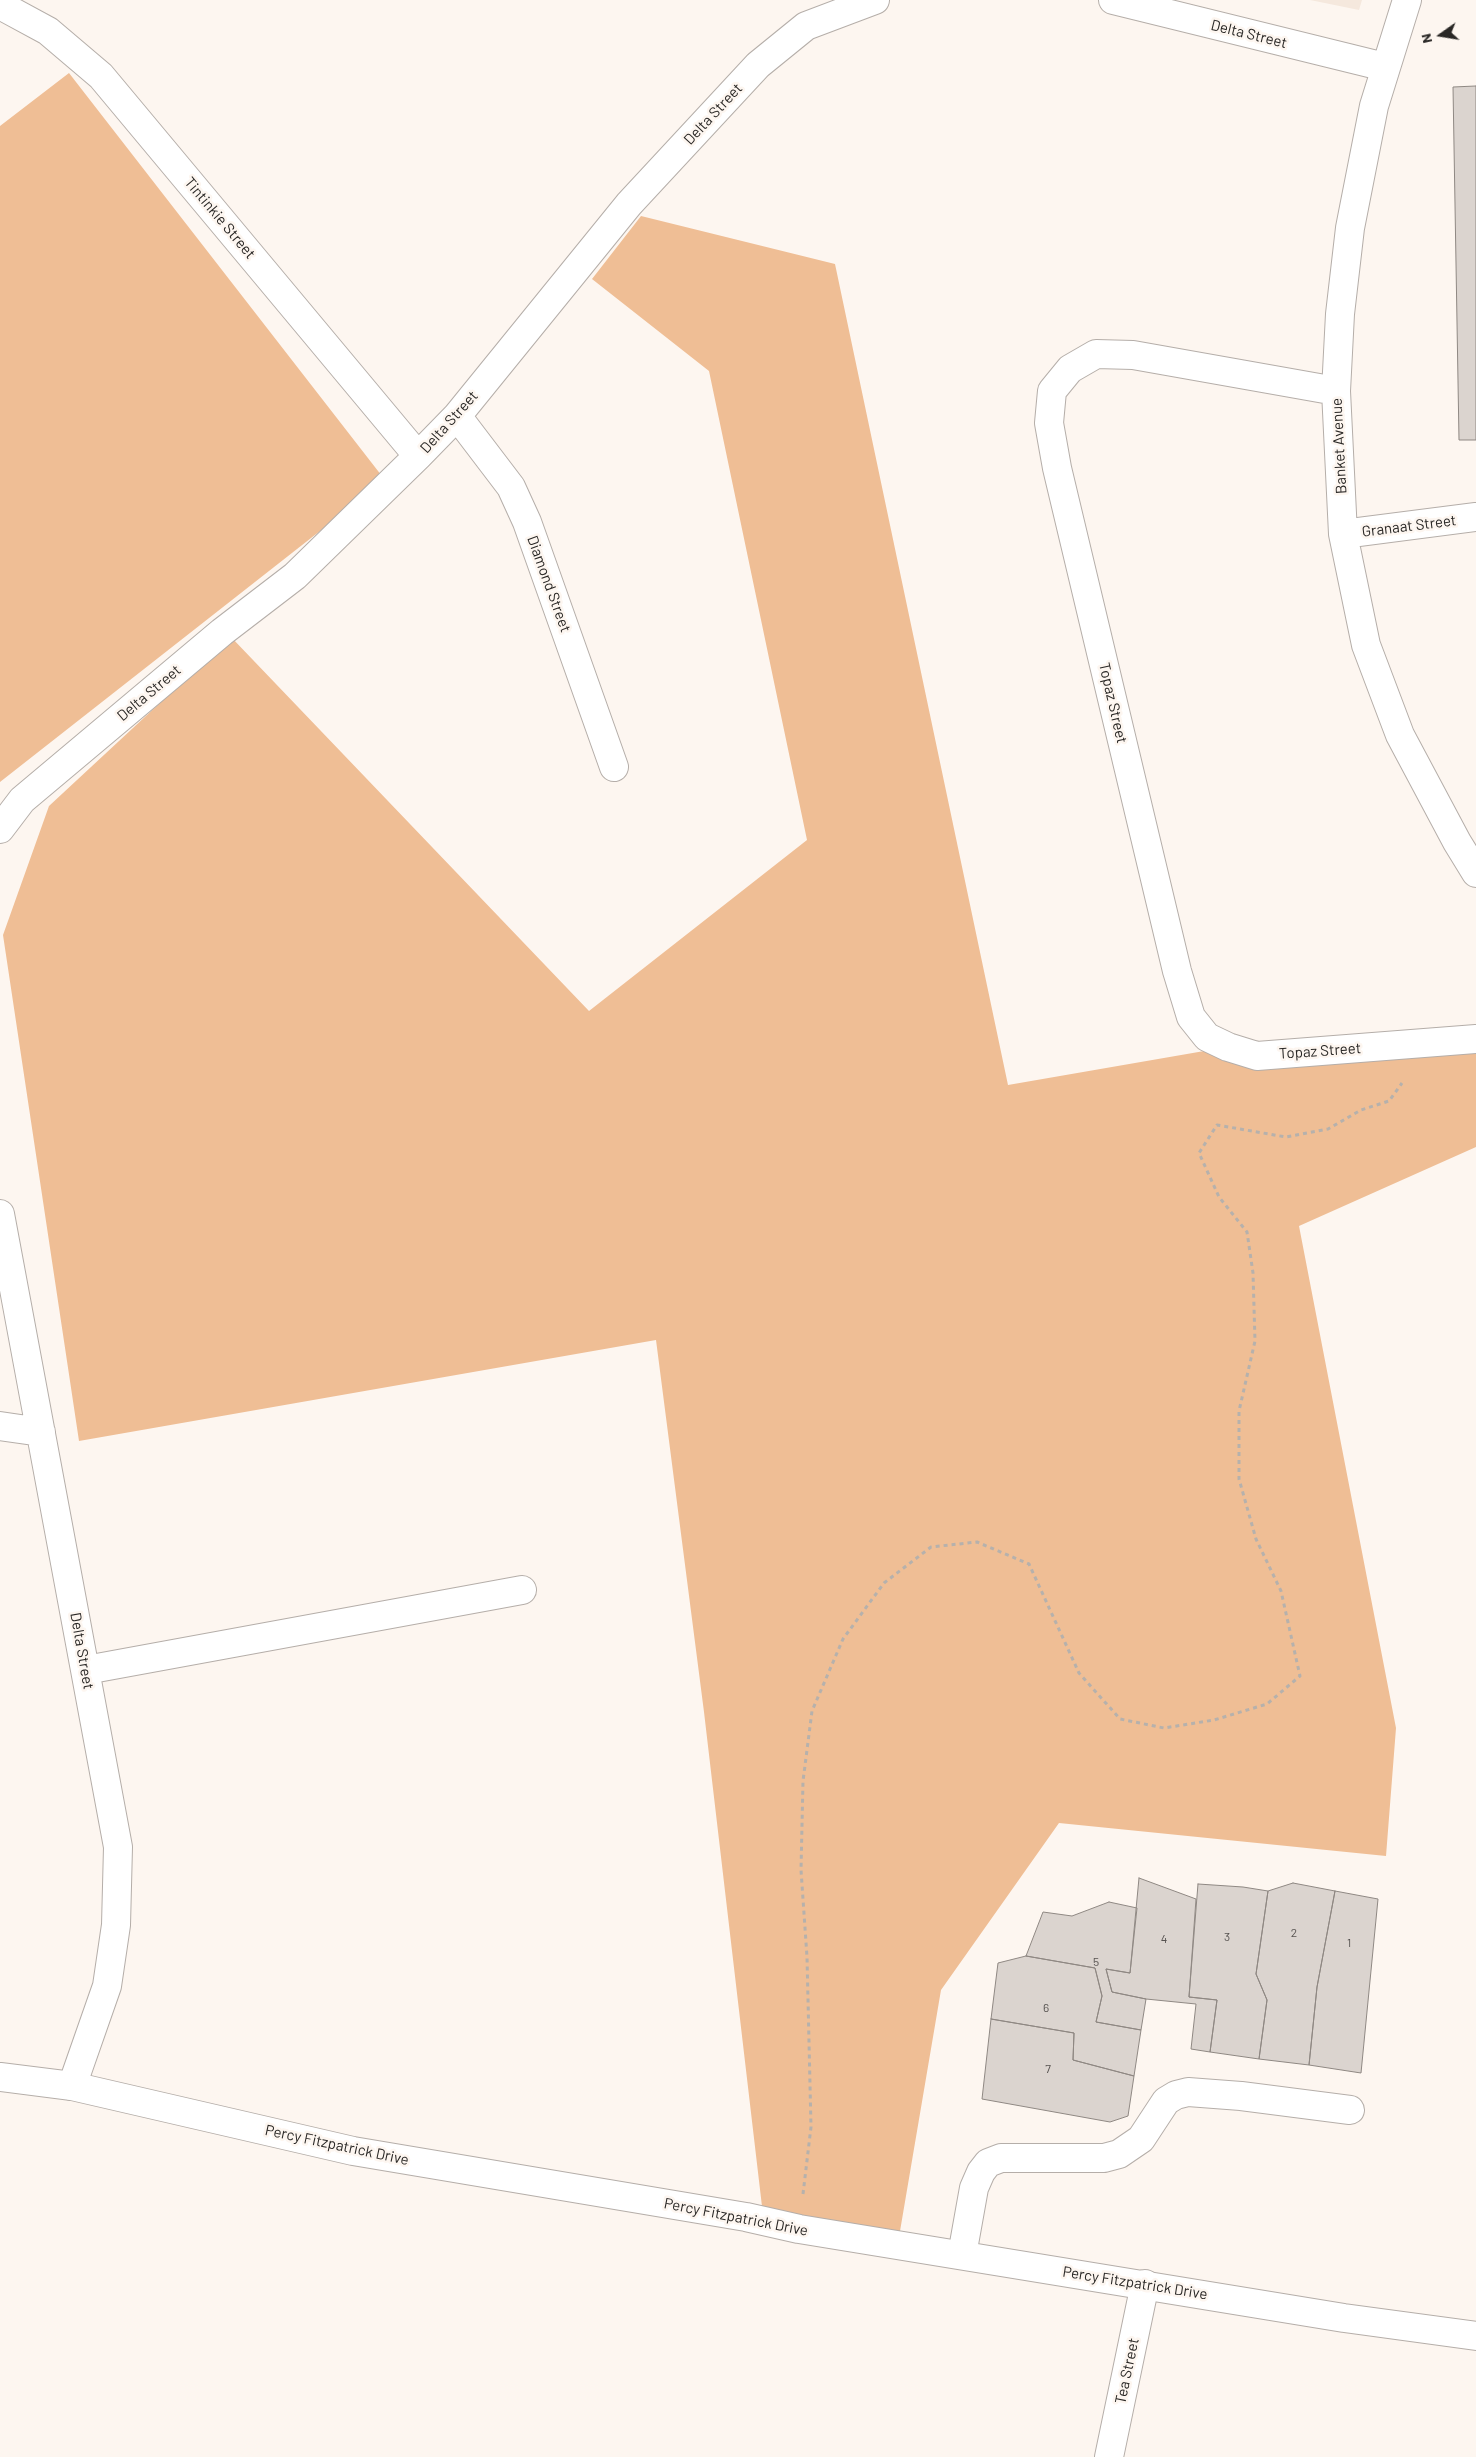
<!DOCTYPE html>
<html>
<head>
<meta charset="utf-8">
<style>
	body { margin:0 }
	#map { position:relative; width:1476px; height:2457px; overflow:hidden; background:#fdf6f0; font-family:Barlow,sans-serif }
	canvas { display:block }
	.north { position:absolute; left:1416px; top:10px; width:50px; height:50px; -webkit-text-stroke:4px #fdf6f0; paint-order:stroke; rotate:257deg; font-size:14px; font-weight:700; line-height:20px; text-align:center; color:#292725 }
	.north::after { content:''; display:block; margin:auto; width:18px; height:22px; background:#292725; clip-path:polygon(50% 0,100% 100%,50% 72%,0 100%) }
</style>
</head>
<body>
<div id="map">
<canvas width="1476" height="2457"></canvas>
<div class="north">N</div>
</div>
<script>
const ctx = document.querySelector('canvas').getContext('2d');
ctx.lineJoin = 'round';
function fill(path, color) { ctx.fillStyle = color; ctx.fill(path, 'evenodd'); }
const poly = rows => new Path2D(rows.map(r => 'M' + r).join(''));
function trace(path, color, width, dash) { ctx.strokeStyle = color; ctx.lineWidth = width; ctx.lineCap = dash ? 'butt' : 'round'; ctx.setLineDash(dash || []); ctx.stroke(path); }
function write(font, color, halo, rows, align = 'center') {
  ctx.font = font + ' Barlow,sans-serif'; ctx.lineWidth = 5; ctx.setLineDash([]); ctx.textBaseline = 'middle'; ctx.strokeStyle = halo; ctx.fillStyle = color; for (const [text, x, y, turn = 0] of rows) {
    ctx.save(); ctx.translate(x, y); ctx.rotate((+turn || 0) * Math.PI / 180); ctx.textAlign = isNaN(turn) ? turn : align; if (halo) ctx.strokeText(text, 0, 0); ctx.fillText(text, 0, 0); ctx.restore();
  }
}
const built = poly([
	[1310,0,1362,0,1359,10]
]);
const green = poly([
	[69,73,385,480,0,782,0,126],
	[641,216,835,264,1008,1085,1210,1050,1476,1048,1476,1147,1299,1226,1396,1728,1386,1856,1059,1823,941,1990,899,2237,763,2215,704,1712,656,1340,79,1441,3,935,49,806,231,637,589,1011,807,840,709,371,592,279]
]);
const building = poly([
	[1476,86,1476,440,1459,440,1453,87,1476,86],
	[1139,1878,1196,1899,1189,1997,1217,2000,1210,2052,1191,2049,1196,2004,1146,1999,1112,1992,1106,1969,1130,1973,1139,1878],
	[1293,1883,1335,1891,1317,1987,1309,2065,1259,2059,1267,2000,1256,1974,1268,1891,1293,1883],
	[1198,1884,1243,1887,1268,1891,1256,1974,1267,2000,1259,2059,1210,2052,1217,2000,1189,1997,1198,1884],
	[1335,1891,1378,1899,1361,2073,1309,2065,1317,1987,1335,1891],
	[1109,1902,1137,1908,1130,1973,1106,1969,1112,1992,1146,1999,1141,2030,1096,2022,1102,1996,1095,1968,1026,1956,1043,1912,1072,1916,1109,1902],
	[1026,1956,1095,1968,1102,1996,1096,2022,1141,2030,1134,2076,1073,2060,1074,2033,991,2019,998,1963,1026,1956],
	[991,2019,1074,2033,1073,2060,1134,2076,1128,2116,1110,2122,982,2099,991,2019]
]);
const path = poly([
	[803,2194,811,2127,807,1957,801,1870,803,1781,812,1711,843,1639,884,1583,931,1547,977,1542,1029,1564,1079,1673,1120,1719,1164,1728,1214,1720,1267,1704,1300,1676,1281,1591,1256,1539,1239,1479,1239,1411,1255,1341,1253,1273,1247,1232,1219,1197,1199,1153,1217,1125,1286,1137,1328,1129,1361,1110,1389,1101,1402,1083]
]);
const street = poly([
	[1113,0,1385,67],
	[1407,0,1374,106,1350,228,1340,314,1336,391,1343,534,1366,645,1400,735,1457,842,1476,873],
	[0,5,48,31,101,76,418,456],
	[1336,391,1133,355,1096,354,1070,369,1052,391,1049,423,1057,468,1177,971,1191,1017,1207,1037,1228,1047,1257,1056,1476,1039],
	[457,416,511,487,527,522,614,767],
	[1343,534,1476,517],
	[0,829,22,800,222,632,295,576,418,456,457,416,629,204,758,65,806,26,875,0],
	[0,1214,118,1847,116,1925,107,1986,72,2086],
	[0,1426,41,1432],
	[86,1670,522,1590],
	[962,2255,974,2188,981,2172,988,2163,1001,2158,1104,2158,1119,2154,1141,2139,1166,2101,1176,2095,1188,2092,1241,2096,1350,2110],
	[1109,2457,1145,2284]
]);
const secondary = poly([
	[0,2077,72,2086,353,2151,746,2217,799,2229,1344,2318,1476,2336]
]);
const numberNames = [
	["2",1294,1933],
	["3",1227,1937],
	["4",1164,1939],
	["1",1349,1943],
	["5",1096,1962],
	["6",1046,2008],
	["7",1048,2069]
];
const streetNames = [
	["Delta Street",1249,34,14],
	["Delta Street",713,114,-47],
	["Tintinkie Street",220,218,50],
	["Delta Street",449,422,-48],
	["Banket Avenue",1339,446,-93],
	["Granaat Street",1409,526,-7],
	["Diamond Street",549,584,70],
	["Delta Street",149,693,-40],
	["Topaz Street",1113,703,77],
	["Topaz Street",1320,1051,-4],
	["Delta Street",82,1651,80],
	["Percy Fitzpatrick Drive",337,2145,12],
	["Percy Fitzpatrick Drive",736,2217,11],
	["Percy Fitzpatrick Drive",1135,2283,9],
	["Tea Street",1127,2371,-78]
];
fill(built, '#f5e8dd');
fill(green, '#efbe95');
fill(building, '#dbd4cf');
trace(building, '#8f8883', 1);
trace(street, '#b5aea9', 30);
trace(secondary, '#b5aea9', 30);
trace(path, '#b6b1ac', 3, [4, 4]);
trace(street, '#fff', 28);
trace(secondary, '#fff', 28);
write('12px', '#565250', null, numberNames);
write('15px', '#292725', '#fdf6f0', streetNames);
</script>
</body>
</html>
